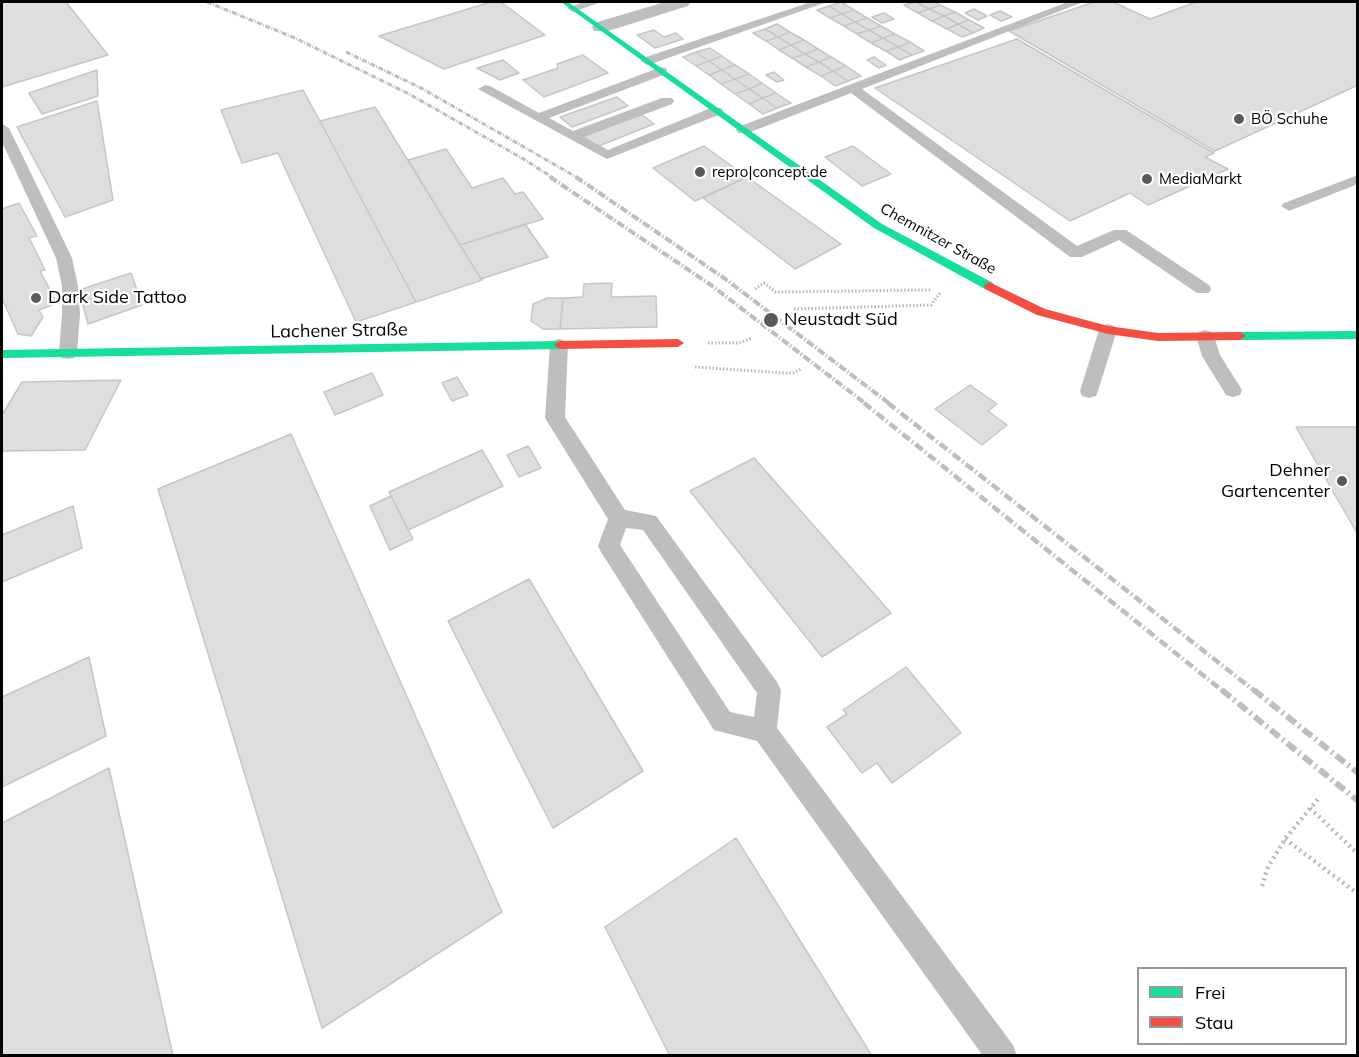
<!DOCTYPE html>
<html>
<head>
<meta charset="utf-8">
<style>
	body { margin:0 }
	#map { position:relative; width:1359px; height:1057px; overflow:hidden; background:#fff; font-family:Mulish,sans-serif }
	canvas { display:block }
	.frame { position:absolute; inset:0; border:3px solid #000; pointer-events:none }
	.legend { position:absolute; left:1137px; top:967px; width:210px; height:78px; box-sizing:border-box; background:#fff; border:2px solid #999; margin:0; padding:8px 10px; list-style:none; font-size:18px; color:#000 }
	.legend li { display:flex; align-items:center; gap:12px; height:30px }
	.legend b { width:30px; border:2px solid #999 }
</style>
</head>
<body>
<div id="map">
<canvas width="1359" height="1057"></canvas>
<div class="frame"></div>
<ul class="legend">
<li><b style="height:8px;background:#16e098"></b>Frei</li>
<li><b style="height:8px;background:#f24e42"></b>Stau</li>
</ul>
</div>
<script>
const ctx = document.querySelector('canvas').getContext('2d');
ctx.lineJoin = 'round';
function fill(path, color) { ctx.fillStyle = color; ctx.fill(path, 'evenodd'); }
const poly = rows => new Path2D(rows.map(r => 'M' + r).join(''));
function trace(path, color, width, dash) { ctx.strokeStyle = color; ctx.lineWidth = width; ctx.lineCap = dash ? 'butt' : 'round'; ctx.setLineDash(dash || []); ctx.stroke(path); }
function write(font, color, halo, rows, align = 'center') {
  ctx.font = font + ' Mulish,sans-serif'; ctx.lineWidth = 4.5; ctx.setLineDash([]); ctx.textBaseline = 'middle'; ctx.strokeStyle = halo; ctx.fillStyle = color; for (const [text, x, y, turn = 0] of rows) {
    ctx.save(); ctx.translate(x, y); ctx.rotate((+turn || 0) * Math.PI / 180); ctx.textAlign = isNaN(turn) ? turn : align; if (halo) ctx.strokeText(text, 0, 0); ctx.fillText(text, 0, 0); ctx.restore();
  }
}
const building = poly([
	[2,2,66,2,108,55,2,87,2,2],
	[491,2,501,2,545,35,444,69,379,36,491,2],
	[841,2,854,10,842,14,829,6,841,2],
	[916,2,935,2,940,5,929,9,916,2],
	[916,2,929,9,918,13,904,5,916,2],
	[1094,2,1113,2,1150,19,1196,2,1358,2,1358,85,1215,151,1009,31,1094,2],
	[940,5,955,12,944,16,929,9,940,5],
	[829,6,842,14,830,18,817,10,829,6],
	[929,9,944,16,932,21,918,13,929,9],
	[974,9,987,16,978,20,965,13,974,9],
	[854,10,867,18,855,22,842,14,854,10],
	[1000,11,1012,17,1001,21,990,15,1000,11],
	[955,12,969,20,958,24,944,16,955,12],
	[884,13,894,19,882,23,872,17,884,13],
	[842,14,855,22,844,26,830,18,842,14],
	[944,16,958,24,947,29,932,21,944,16],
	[867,18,881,26,869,30,855,22,867,18],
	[969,20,984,28,973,33,958,24,969,20],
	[855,22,869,30,857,34,844,26,855,22],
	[777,24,790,32,778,37,765,29,777,24],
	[958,24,973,33,962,37,947,29,958,24],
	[881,26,895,34,883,38,869,30,881,26],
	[765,29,778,37,766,41,753,33,765,29],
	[654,30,664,37,676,33,683,39,655,48,637,35,654,30],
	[869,30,883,38,871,43,857,34,869,30],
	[790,32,804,40,791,45,778,37,790,32],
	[895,34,910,42,898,47,883,38,895,34],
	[778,37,791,45,779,50,766,41,778,37],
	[883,38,898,47,886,51,871,43,883,38],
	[1017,39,1214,153,1205,157,1228,169,1148,205,1130,193,1070,221,875,88,1017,39],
	[804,40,818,49,805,54,791,45,804,40],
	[910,42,924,51,912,55,898,47,910,42],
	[791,45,805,54,792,58,779,50,791,45],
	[898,47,912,55,900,60,886,51,898,47],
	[710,48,722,56,709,61,696,52,710,48],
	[818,49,831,57,819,62,805,54,818,49],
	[696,52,709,61,696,66,683,57,696,52],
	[805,54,819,62,806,67,792,58,805,54],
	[583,55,608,73,544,97,523,80,558,68,557,64,583,55],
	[722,56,735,65,722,70,709,61,722,56],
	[831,57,846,66,833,71,819,62,831,57],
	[874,57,886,65,879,68,867,60,874,57],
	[503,60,519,73,500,80,477,68,503,60],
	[709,61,722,70,709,75,696,66,709,61],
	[819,62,833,71,821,76,806,67,819,62],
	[735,65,749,74,735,79,722,70,735,65],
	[846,66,861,76,848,81,833,71,846,66],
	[97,70,98,96,42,114,29,93,97,70],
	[722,70,735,79,721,84,709,75,722,70],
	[833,71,848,81,835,86,821,76,833,71],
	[774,72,784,80,777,82,766,75,774,72],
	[749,74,762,83,749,89,735,79,749,74],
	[735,79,749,89,735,94,721,84,735,79],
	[762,83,776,93,763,98,749,89,762,83],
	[749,89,763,98,749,104,735,94,749,89],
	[303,90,320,121,416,302,356,322,278,153,242,163,221,110,303,90],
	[776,93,791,103,777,108,763,98,776,93],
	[617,97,628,106,572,127,560,117,617,97],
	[763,98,777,108,763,114,749,104,763,98],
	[97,101,113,200,65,217,17,127,97,101],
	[375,107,481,279,482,280,416,302,320,121,375,107],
	[641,114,654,124,596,147,583,136,641,114],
	[704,146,747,177,695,201,653,168,704,146],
	[853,146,891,174,862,186,825,157,853,146],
	[446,149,472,188,503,178,515,194,523,192,543,219,460,245,408,160,446,149],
	[747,177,841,244,795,269,703,198,747,177],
	[19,203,37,236,29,238,45,270,40,271,57,303,39,310,43,317,31,336,18,334,2,298,2,209,19,203],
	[525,224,548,257,481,279,460,245,525,224],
	[131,273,142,305,88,324,79,290,131,273],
	[612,283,611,297,656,296,657,327,560,329,563,298,583,297,584,284,612,283],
	[547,298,563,298,560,329,543,329,531,321,533,304,547,298],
	[372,373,383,395,335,415,324,392,372,373],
	[457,377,468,395,452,401,442,383,457,377],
	[121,380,85,450,2,451,2,415,22,382,121,380],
	[970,385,997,404,988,411,1007,425,982,445,935,409,970,385],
	[1296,427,1358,427,1358,535,1296,427],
	[291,434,502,912,322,1028,158,489,291,434],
	[528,446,541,468,519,477,507,455,528,446],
	[482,450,503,486,408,530,389,492,482,450],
	[754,458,891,613,822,657,690,491,754,458],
	[391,496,413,539,390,550,370,506,391,496],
	[73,506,82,548,2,582,2,535,73,506],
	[529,579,643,771,553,828,448,621,529,579],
	[89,657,106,736,2,787,2,697,89,657],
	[906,667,961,733,892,783,877,763,862,773,827,727,847,714,843,710,906,667],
	[109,768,173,1056,2,1056,2,823,109,768],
	[736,838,872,1056,670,1056,605,927,736,838]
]);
const pathFar1 = poly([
	[755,289,764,283,776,292,931,290],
	[794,309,931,305,940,293],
	[708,343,739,343,752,338],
	[695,367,784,373,793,373,801,369]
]);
const path = poly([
	[1310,808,1358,854],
	[1285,839,1358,894],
	[1262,886,1268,867,1285,839,1318,799]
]);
const lane = poly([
	[584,2,601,2,573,12,567,8,584,2],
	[811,2,827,2,651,64,647,65,641,61,643,58,811,2],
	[1068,2,1083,2,862,89,1077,246,1114,230,1126,230,1209,285,1211,289,1209,293,1197,293,1119,240,1082,257,1070,257,851,93,748,133,738,133,736,130,738,127,1068,2],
	[661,67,666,68,667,71,666,74,549,118,573,131,662,98,672,98,674,101,672,104,584,137,608,150,711,108,721,108,723,111,721,114,607,159,478,89,485,85,490,86,539,113,661,67],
	[2,124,9,128,72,258,78,286,80,314,77,353,74,358,68,359,62,358,59,353,62,314,62,286,56,258,2,142,2,124],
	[1358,175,1358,184,1294,209,1289,211,1281,206,1284,203,1358,175],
	[1108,324,1114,326,1117,330,1098,391,1096,396,1089,398,1082,396,1080,391,1099,330,1102,326,1108,324],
	[1205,330,1211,332,1214,336,1220,355,1242,390,1240,395,1233,397,1226,395,1202,356,1196,336,1199,332,1205,330],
	[559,339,565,341,568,345,565,417,625,510,656,516,777,682,781,690,777,728,1013,1045,1017,1056,983,1056,757,741,714,730,601,552,598,546,608,519,545,418,550,345,553,341,559,339],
	[626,528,643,530,757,693,754,717,730,712,620,545,626,528]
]);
const street = poly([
	[665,2,691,2,688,6,608,31,594,31,592,27,594,23,665,2]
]);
const fast = poly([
	[561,2,568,2,882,224,993,283,993,289,985,289,874,228,561,2],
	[1358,331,1358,339,1240,340,1234,336,1240,332,1358,331],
	[560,341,566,345,560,349,2,358,2,350,560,341]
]);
const jam = poly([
	[989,282,1045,309,1108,326,1158,333,1240,332,1246,336,1240,340,1158,341,1108,334,1037,315,985,289,984,286,989,282],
	[678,339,684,343,678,347,560,349,554,345,560,341,678,339]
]);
const railFar3 = poly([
	[207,2,295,38,409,94,527,161,553,178],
	[346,52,421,88,578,178]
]);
const railFar2 = poly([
	[550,177,711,285,866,404],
	[576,177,724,278,890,404]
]);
const railFar1 = poly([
	[864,403,1224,692],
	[888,403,1256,692]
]);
const rail = poly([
	[1222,690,1358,801],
	[1254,690,1358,773]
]);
const markers = [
	[1239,119,6,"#595959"],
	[700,172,6,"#595959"],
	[1147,179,6,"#595959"],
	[36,298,6,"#595959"],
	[771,320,8,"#595959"],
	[1342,481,6,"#595959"]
];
const farPoinames = [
	["BÖ Schuhe",1251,119],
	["repro|concept.de",712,172],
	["MediaMarkt",1159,179]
];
const farStreetnames = [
	["Chemnitzer Straße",938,239,29]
];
const poiNames = [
	["Dark Side Tattoo",48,298],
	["Neustadt Süd",784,320],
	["Dehner",1330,471,"right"],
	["Gartencenter",1330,492,"right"]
];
const streetNames = [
	["Lachener Straße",339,331,-1]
];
fill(building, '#dedede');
trace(building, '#c6c6c6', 1.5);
trace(pathFar1, '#b9b9b9', 3, [1.5, 2]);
trace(path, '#b9b9b9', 4.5, [2, 4]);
fill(lane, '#bebebe');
fill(street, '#bebebe');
fill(fast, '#16e098');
fill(jam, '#f24e42');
trace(railFar3, '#bebebe', 3, [5, 1.5, 1, 1.5]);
trace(railFar2, '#bebebe', 4, [8, 2, 1.5, 2]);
trace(railFar1, '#bebebe', 4.5, [9, 3, 1.5, 3]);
trace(rail, '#bebebe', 6, [11, 4, 2, 4]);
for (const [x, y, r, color] of markers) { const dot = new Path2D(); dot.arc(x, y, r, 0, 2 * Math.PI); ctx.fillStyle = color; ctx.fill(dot); trace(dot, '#fff', 2); }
write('15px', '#000', '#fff', farPoinames, 'left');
write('15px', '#000', '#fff', farStreetnames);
write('18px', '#000', '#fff', poiNames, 'left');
write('18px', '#000', '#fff', streetNames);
</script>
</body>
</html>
